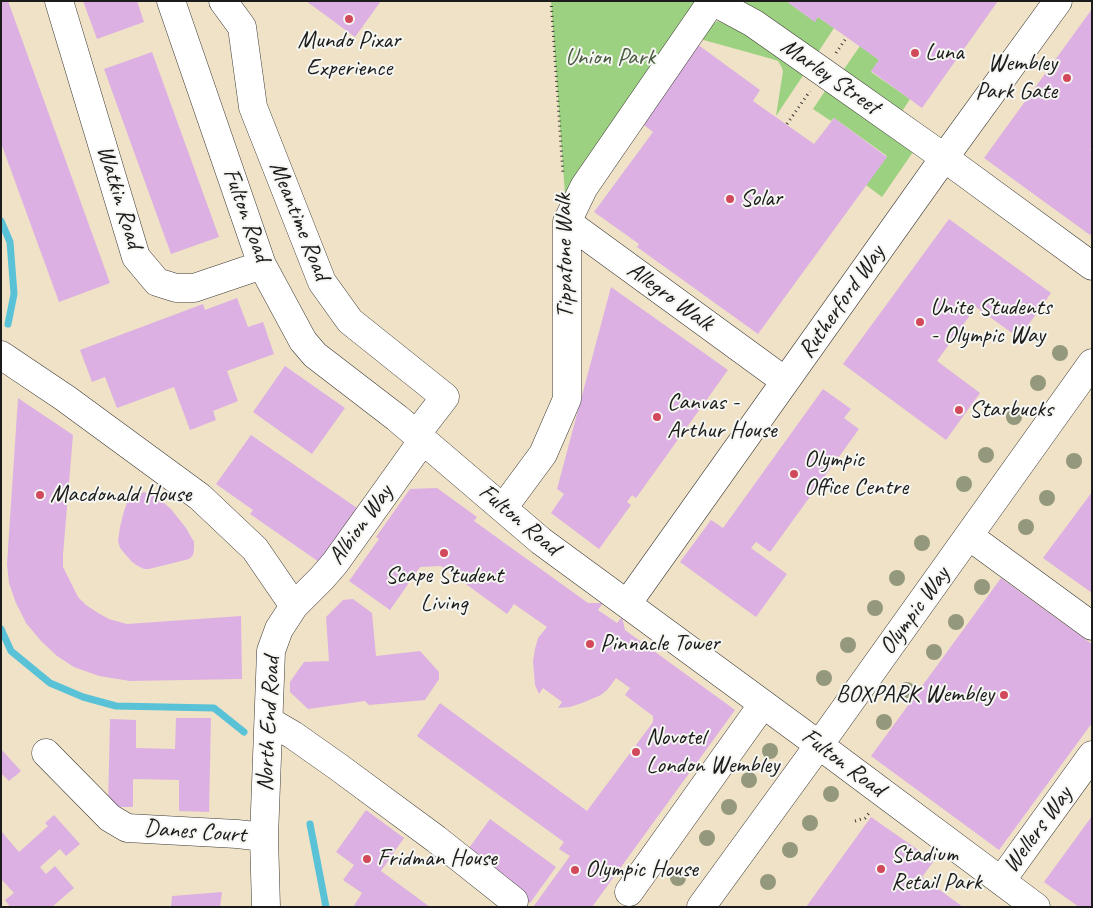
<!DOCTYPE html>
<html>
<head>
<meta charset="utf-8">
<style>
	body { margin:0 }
	#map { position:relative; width:1093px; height:908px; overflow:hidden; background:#f0e2c6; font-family:Caveat,sans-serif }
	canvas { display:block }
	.frame { position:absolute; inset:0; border:2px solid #1c1c1c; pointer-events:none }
</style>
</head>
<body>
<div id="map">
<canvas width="1093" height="908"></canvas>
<div class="frame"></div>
</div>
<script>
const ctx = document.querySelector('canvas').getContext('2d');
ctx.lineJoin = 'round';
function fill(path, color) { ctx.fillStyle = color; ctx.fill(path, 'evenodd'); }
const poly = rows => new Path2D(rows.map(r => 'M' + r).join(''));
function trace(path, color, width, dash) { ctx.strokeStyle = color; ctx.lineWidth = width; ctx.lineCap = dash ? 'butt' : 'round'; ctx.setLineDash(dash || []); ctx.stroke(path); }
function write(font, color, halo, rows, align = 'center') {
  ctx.font = font + ' Caveat,sans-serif'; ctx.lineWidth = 4; ctx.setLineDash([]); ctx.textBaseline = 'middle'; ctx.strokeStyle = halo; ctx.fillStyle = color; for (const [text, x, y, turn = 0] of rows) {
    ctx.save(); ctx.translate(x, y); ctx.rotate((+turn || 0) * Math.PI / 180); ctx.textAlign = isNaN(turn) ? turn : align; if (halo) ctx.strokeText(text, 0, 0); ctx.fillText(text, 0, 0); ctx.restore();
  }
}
const green = poly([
	[551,1,715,1,567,222],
	[742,1,786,1,814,21,818,17,834,28,817,54],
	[718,21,764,42,806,71,776,116,783,71,781,66,778,61,772,59,700,39,704,28],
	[860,46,879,60,871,72,910,99,901,113,842,72],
	[827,88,913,152,882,197,866,185,887,156,834,118,831,121,813,109]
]);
const stream = poly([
	[1,221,10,242,14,294,8,324],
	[1,629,11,651,50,683,83,697,116,706,214,708,244,732],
	[310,824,326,907]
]);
const building = poly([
	[1,1,8,1,110,283,59,302,1,143],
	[83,1,137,1,144,22,97,39],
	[306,1,381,1,355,37],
	[786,1,998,1,922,108,871,71,879,60,818,17,815,22],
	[1092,9,1092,147,1090,150,1092,151,1092,233,1090,235,984,158],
	[697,44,760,90,753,101,814,144,834,118,887,157,758,334,637,247,639,244,594,212,653,132,640,122],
	[152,52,219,237,171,254,104,69],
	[949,219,1051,293,1019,338,976,307,937,361,980,393,946,440,843,364],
	[611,287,728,370,636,498,632,495,627,502,631,505,599,549,551,513,564,494,557,489],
	[237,298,248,327,263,322,274,354,227,371,238,401,213,411,216,420,190,430,174,387,117,408,105,377,92,382,80,350,203,304,205,310],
	[285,366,345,408,312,454,253,412],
	[823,389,851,409,844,418,859,429,770,552,756,542,751,548,787,574,756,617,680,562,711,520,723,528],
	[18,398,73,435,63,555,63,567,78,597,86,605,98,613,109,619,127,624,241,616,242,679,130,681,99,676,74,667,57,656,41,641,26,623,16,603,9,583,7,564],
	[251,435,357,508,319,562,250,514,253,510,216,484],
	[437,488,477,517,474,521,588,603,603,603,598,610,617,623,622,617,625,630,735,710,592,907,533,907,570,856,559,849,564,842,417,736,440,703,587,811,653,722,653,716,625,695,630,688,616,678,608,689,601,695,582,703,570,707,558,708,562,702,543,688,539,694,535,685,533,661,535,649,538,638,547,627,514,604,507,614,441,566,420,567,390,610,349,581,379,539,376,537,410,489],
	[144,492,157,497,171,509,186,528,194,542,194,549,193,555,189,559,149,569,144,569,138,566,132,562,120,548,118,541,120,527,124,511,127,503,132,497],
	[1092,492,1092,593,1043,558],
	[1001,578,1092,644,1092,723,999,850,871,756],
	[353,599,372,613,376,656,420,651,439,672,439,679,425,700,369,705,365,701,308,709,290,692,290,682,304,662,329,661,326,617,343,600],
	[176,718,211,718,209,812,179,811,179,780,133,779,133,807,108,807,110,719,136,720,136,748,175,749],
	[1,749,21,771,9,781,3,775,1,776],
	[366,810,404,838,381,871,430,907,353,907,362,893,343,880,354,865,336,852],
	[54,815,80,844,66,856,60,849,40,867,46,874,55,866,74,888,52,907,10,907,5,900,14,893,1,879,1,831,19,852,48,826,45,823],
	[1092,816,1092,907,1079,907,1044,882],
	[871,817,934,861,922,877,963,907,806,907],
	[490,819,556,867,530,903,464,855],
	[222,892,220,907,171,907,172,896]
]);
const path = poly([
	[551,1,563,174],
	[836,53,847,37],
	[787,124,810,91],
	[855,821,865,818,869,813]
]);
const minor = poly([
	[59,1,136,257,157,282,176,288,194,288,262,265],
	[171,1,262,265,303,341,315,355,397,418,541,541,819,745,1036,907],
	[223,1,242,27,253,107,322,282,350,321,445,397,425,423],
	[712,1,753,23,823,72,935,151,1092,266],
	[567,222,774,373],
	[1,355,65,398,200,497,255,549,294,606,279,629,271,651,264,837,266,907],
	[512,496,543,454,567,399,567,222,584,187,712,1],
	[969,536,1092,626],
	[627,604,944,158,1058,1],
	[294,606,322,578,335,563,423,440],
	[269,721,293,735,337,766,436,839,514,901],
	[46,753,110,818,127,828,237,834,264,837],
	[1001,881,1092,755],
	[629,892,763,704],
	[701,907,832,727,1092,363]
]);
const trees = [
	[1060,353],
	[1038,383],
	[1014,417],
	[986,455],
	[1074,461],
	[964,484],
	[1047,498],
	[1026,527],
	[922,543],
	[897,578],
	[982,587],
	[875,608],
	[956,622],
	[848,645],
	[934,652],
	[824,678],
	[907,690],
	[884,722],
	[770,751],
	[749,780],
	[831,794],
	[729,807],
	[810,823],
	[707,838],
	[790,850],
	[678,878],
	[768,882]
];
const markers = [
	[349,19,5,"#d1495b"],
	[915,53,5,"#d1495b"],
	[1067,78,5,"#d1495b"],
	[730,199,5,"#d1495b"],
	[920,322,5,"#d1495b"],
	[959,410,5,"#d1495b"],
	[657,417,5,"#d1495b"],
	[794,474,5,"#d1495b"],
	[40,495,5,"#d1495b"],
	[444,553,5,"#d1495b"],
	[590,644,5,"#d1495b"],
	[1004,695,5,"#d1495b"],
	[636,752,5,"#d1495b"],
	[367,859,5,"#d1495b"],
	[881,869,5,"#d1495b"],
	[575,870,5,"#d1495b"]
];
const poiNames = [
	["Mundo Pixar",349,41,"center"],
	["Experience",349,69,"center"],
	["Luna",925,53],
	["Wembley",1057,64,"right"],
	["Park Gate",1057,92,"right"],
	["Solar",740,199],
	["Unite Students",930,308],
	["- Olympic Way",930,336],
	["Canvas -",667,403],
	["Arthur House",667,431],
	["Starbucks",969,410],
	["Olympic",804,460],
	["Office Centre",804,488],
	["Macdonald House",50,495],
	["Scape Student",444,576,"center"],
	["Living",444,604,"center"],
	["Pinnacle Tower",600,644],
	["BOXPARK Wembley",994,695,"right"],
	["Novotel",646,738],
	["London Wembley",646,766],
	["Stadium",891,855],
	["Retail Park",891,883],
	["Fridman House",377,859],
	["Olympic House",585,870]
];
const parkNames = [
	["Union Park",610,58]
];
const streetNames = [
	["Marley Street",830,77,35],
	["Watkin Road",119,197,73],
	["Fulton Road",246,215,70],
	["Meantime Road",299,221,68],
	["Tippatone Walk",565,256,-91],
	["Allegro Walk",670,297,36],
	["Rutherford Way",842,302,-55],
	["Fulton Road",519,520,40],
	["Albion Way",361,525,-54],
	["Olympic Way",915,611,-54],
	["North End Road",269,724,-87],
	["Fulton Road",843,763,37],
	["Wellers Way",1038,830,-54],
	["Danes Court",195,832,4]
];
fill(green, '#9dd182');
trace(stream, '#5ac2d7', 7);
fill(building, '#dcb0e3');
trace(minor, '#3c3a36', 29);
trace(path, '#3c3a36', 3, [1, 4]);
trace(minor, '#fff', 28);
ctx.fillStyle = '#94987c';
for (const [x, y] of trees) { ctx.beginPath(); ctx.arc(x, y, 8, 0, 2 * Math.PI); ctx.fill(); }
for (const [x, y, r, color] of markers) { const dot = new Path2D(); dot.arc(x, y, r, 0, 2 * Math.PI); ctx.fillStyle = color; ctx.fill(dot); trace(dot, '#f6f6f2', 2); }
write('24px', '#1c1c1c', '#f6f6f2', poiNames, 'left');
write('24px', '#495b40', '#f6f6f2', parkNames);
write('24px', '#1c1c1c', '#f6f6f2', streetNames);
</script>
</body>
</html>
